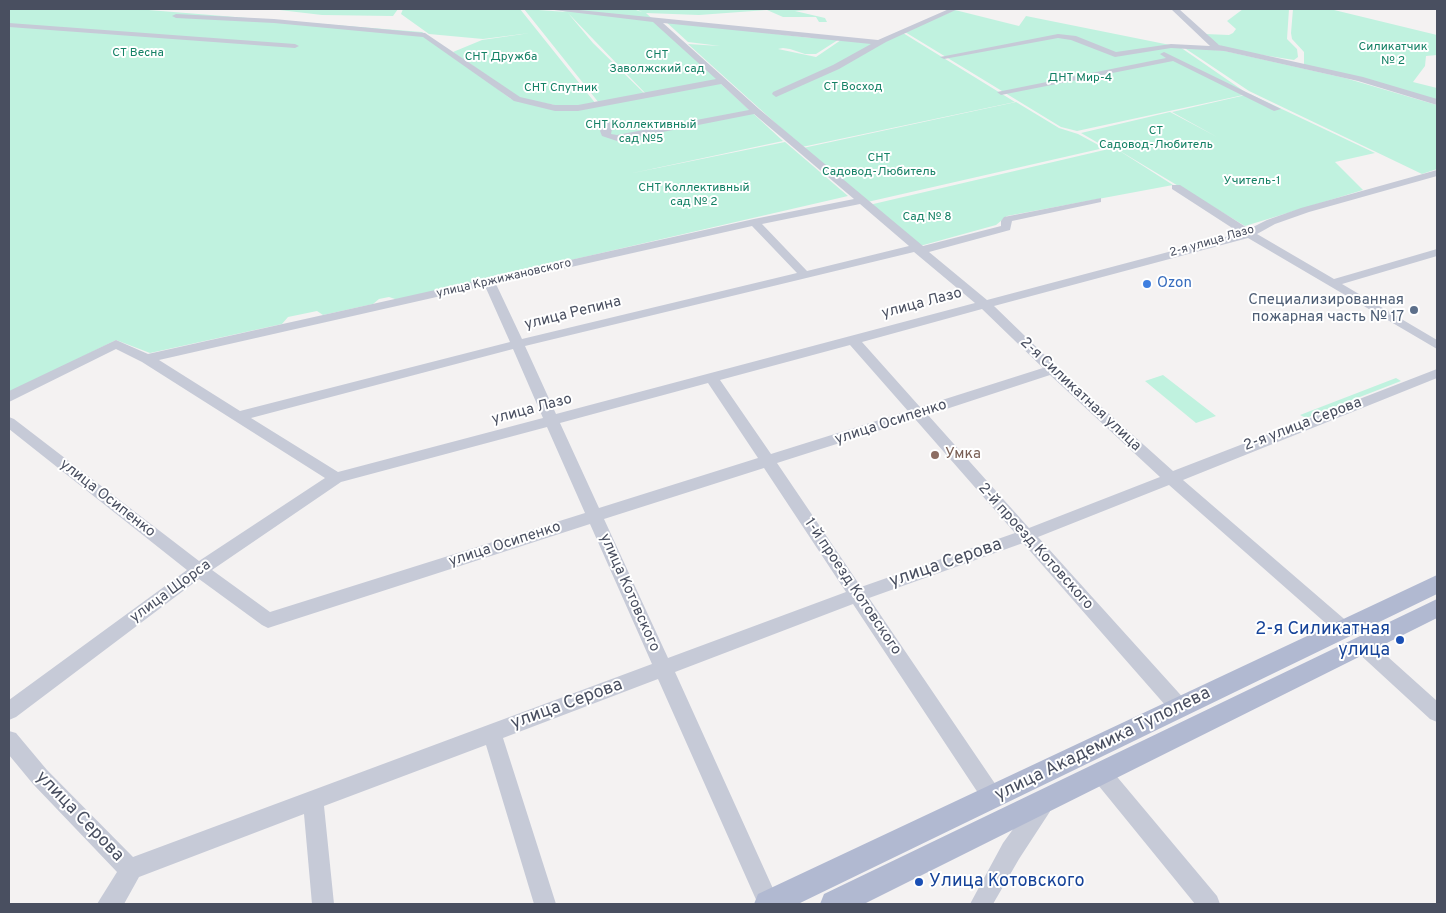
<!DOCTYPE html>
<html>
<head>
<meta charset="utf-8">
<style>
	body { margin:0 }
	#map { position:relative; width:1446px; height:913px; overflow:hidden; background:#f4f2f2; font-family:Overpass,sans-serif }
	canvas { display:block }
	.frame { position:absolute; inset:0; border:10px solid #494f60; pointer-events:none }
</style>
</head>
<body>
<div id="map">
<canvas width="1446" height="913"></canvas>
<div class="frame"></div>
</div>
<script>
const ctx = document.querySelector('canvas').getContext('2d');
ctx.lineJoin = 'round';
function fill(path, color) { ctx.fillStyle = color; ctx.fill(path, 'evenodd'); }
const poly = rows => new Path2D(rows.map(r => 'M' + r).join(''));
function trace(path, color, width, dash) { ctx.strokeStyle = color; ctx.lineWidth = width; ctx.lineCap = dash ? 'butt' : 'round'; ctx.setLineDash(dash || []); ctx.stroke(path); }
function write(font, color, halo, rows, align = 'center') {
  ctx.font = font + ' Overpass,sans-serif'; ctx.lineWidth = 4; ctx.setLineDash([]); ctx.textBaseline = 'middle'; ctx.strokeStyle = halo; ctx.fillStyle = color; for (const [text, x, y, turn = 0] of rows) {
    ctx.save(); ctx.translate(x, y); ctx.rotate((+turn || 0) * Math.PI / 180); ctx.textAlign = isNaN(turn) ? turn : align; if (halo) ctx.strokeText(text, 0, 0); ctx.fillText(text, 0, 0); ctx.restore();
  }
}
const green = poly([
	[9,9,136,9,422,32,511,99,566,111,720,83,783,141,628,174,785,142,848,196,398,300,389,297,379,299,373,304,323,315,317,311,288,317,282,324,150,353,116,340,9,393],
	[271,9,398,9,393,16,322,15],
	[403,9,520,9,596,104,569,108,519,98,453,52,482,40,530,33,483,39,429,34,401,14],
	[524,9,567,12,555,9,633,9,642,12,636,9,821,9,795,11,825,18,827,22,819,22,816,17,783,17,767,10,699,15,646,13,719,80,646,94,568,13,593,43,645,94,599,103],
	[1243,9,1289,9,1287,39,1297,49,1298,57,1294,60,1256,54,1226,48,1211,42,1205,34,1229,35,1233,33,1236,29,1227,21],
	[1293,9,1330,9,1437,35,1437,55,1426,56,1425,66,1413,82,1437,88,1437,100,1360,77,1304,65,1304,52,1292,39,1291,33],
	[955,10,1019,26,1026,16,1180,47,1248,94,1077,131,1061,127,905,32],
	[665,21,811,38,841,38,816,54,805,54,790,49,783,48,778,49,816,57,841,40,879,44,903,33,1015,102,802,147,688,44,720,46,688,42],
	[1183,47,1225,51,1345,78,1437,105,1437,169,1422,174,1249,91],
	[1250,94,1375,153,1335,162,1363,190,1245,226,1115,148,1173,185,1007,216,996,225,920,246,869,205,1113,148,1100,144,1081,133,1170,112,1217,137,1172,112],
	[1016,102,1059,128,1078,134,1104,148,863,203,803,148],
	[1163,375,1216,416,1196,423,1145,381],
	[1396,378,1401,381,1306,418,1300,415]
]);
const minor = poly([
	[546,9,569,9,878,40,949,9,958,9,886,42,839,69,776,97,772,94,773,92,833,65,871,44,663,23,759,109,923,246,1001,226,1001,221,1004,217,1101,198,1101,202,1012,221,1010,230,929,252,987,300,1240,233,1172,189,1172,185,1180,185,1249,229,1267,220,1301,208,1437,170,1437,176,1309,212,1275,224,1257,234,1334,279,1437,249,1437,256,1342,284,1437,340,1437,349,1248,238,994,306,1057,367,1173,471,1437,369,1437,378,1183,480,1350,624,1353,629,1350,634,1344,637,1338,634,1169,485,1038,537,1187,702,1190,708,1187,714,1180,717,1173,714,1023,543,869,598,1000,791,1003,798,1000,805,993,808,986,805,853,604,675,672,780,904,758,904,658,679,503,738,556,904,534,904,486,745,324,806,334,904,312,904,304,814,139,877,124,904,97,904,117,872,33,784,9,755,9,731,16,733,47,770,133,857,652,664,590,524,268,628,262,625,199,579,16,717,9,720,9,700,187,570,9,429,9,417,14,419,199,561,325,478,142,362,116,349,9,402,9,391,116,340,148,354,754,219,854,199,754,114,617,141,602,136,600,131,605,122,608,121,613,124,611,134,617,135,749,110,721,84,578,111,555,111,514,101,423,37,274,23,176,18,172,16,176,14,274,19,425,33,520,97,555,105,578,105,716,79,653,22,546,9],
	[860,204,909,246,807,271,762,224,860,204],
	[752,226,797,273,522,339,496,284,752,226],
	[914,252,975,303,556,414,525,346,914,252],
	[485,286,510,342,240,411,159,360,485,286],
	[982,309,1043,368,920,407,862,342,982,309],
	[850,345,908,411,771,454,720,380,850,345],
	[513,349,543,418,338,472,251,418,513,349],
	[1050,375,1160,477,1029,528,928,415,1050,375],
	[708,383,758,458,599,508,560,423,708,383],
	[915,419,1015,533,861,587,777,463,915,419],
	[547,427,585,513,270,612,212,570,341,482,547,427],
	[764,468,846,592,668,658,604,519,764,468],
	[1171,9,1179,9,1219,45,1363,77,1437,99,1437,105,1358,81,1224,51,1171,48,1115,57,1071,40,1058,38,944,59,940,57,1058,34,1076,36,1116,52,1171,44,1210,46,1171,9],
	[9,23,295,44,299,46,295,48,9,27,9,23],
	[1164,52,1281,109,1274,111,1173,61,1001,95,997,92,1166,58,1160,54,1164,52],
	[1362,637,1368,639,1437,701,1437,722,1430,719,1356,651,1353,645,1356,639,1362,637],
	[1101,763,1108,766,1217,896,1220,904,1195,904,1094,780,1091,773,1094,766,1101,763],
	[1042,796,1049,799,1053,806,1049,813,1019,859,993,904,970,904,1003,843,1035,799,1042,796]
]);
const major = poly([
	[1437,575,1437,594,798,904,754,904,758,894,1437,575],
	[1437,599,1437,618,864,904,820,904,824,894,1437,599]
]);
const markers = [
	[1147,284,5,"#3f7fe0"],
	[1414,310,5,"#5c6f8a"],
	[935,455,5,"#8d6e63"],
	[1400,640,5,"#1a4fb4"],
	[919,882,5,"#1a4fb4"]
];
const farParknames = [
	["Силикатчик",1393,48],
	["№ 2",1393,62],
	["СТ Весна",138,54],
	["СНТ",657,56],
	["Заволжский сад",657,70],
	["СНТ Дружба",501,58],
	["ДНТ Мир-4",1080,79],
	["СТ Восход",853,88],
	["СНТ Спутник",561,89],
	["СНТ Коллективный",641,126],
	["сад №5",641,140],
	["СТ",1156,132],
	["Садовод-Любитель",1156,146],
	["СНТ",879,159],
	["Садовод-Любитель",879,173],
	["Учитель-1",1252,182],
	["СНТ Коллективный",694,189],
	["сад № 2",694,203],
	["Сад № 8",927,218]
];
const farStreetnames = [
	["2-я улица Лазо",1212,242,-16],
	["улица Кржижановского",504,279,-13]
];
const shopNames = [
	["Ozon",1157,284]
];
const serviceNames = [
	["Специализированная",1404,301],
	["пожарная часть № 17",1404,318]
];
const streetNames = [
	["улица Лазо",922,304,-15],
	["улица Репина",573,314,-14],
	["2-я Силикатная улица",1080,395,43],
	["улица Лазо",532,410,-15],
	["улица Осипенко",891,423,-18],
	["2-я улица Серова",1303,425,-21],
	["улица Осипенко",107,499,38],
	["улица Осипенко",505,545,-18],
	["2-й проезд Котовского",1035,547,48],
	["1-й проезд Котовского",852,587,56],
	["улица Щорса",171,592,-36],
	["улица Котовского",629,593,66]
];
const educationNames = [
	["Умка",945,455]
];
const nearStreetnames = [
	["улица Серова",946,564,-19],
	["улица Серова",567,705,-20],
	["улица Академика Туполева",1103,745,-26],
	["улица Серова",79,817,46]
];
const nearTransitnames = [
	["2-я Силикатная",1390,630],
	["улица",1390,651],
	["Улица Котовского",929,882,"left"]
];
fill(green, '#c0f2df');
fill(minor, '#c6cad7');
fill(major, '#b1b9d1');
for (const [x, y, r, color] of markers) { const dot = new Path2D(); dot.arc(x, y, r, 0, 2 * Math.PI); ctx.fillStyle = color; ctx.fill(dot); trace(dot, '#fff', 2); }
write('12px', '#148165', '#fff', farParknames);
write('12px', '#494f60', '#fff', farStreetnames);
write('15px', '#366cbe', '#fff', shopNames, 'left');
write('15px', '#4e5e75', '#fff', serviceNames, 'right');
write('15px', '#494f60', '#fff', streetNames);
write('15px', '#785e54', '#fff', educationNames, 'left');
write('18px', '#494f60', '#fff', nearStreetnames);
write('18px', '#164399', '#fff', nearTransitnames, 'right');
</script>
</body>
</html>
